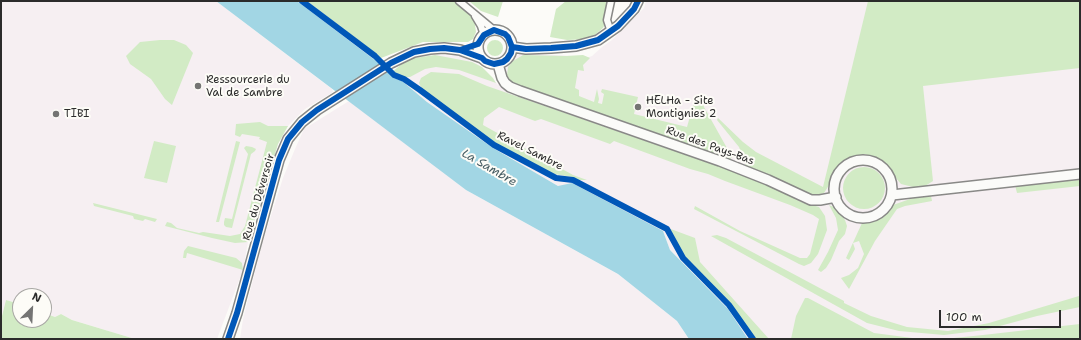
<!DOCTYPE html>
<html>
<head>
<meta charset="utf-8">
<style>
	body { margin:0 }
	#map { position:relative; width:1081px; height:340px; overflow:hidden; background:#fcfbf8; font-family:"Shantell Sans",sans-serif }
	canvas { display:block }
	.frame { position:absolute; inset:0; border:2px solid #2b2b2b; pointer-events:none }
	.north { position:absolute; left:12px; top:288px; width:40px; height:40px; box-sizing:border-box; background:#fdfcf7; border:1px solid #a9a8a5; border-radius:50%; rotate:24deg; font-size:11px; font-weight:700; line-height:16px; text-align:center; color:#2b2b2b }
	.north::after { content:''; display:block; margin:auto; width:14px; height:18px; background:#747473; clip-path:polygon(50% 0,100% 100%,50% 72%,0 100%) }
	.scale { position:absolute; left:939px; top:310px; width:122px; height:18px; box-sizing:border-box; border:2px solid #2b2b2b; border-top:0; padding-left:5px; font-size:12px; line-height:14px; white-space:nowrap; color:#2b2b2b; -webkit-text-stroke:3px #fdfcf7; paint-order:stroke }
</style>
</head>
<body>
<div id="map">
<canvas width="1081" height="340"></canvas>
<div class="frame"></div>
<div class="north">N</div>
<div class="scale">100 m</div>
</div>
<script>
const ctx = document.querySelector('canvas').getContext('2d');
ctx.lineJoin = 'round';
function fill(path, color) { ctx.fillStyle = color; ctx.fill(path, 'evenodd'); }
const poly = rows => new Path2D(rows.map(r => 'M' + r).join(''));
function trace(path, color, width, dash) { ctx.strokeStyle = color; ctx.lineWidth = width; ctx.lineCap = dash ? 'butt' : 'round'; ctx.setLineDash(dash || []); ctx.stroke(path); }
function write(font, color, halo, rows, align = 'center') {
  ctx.font = font + ' "Shantell Sans",sans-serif'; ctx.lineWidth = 4; ctx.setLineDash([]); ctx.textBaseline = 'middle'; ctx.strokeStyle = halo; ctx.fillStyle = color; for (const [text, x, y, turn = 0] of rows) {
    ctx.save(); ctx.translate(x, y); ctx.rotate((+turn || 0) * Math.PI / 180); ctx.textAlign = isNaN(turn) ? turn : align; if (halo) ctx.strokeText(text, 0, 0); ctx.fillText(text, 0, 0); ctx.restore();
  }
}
const built = poly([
	[1,1,216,1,332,89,333,92,305,109,288,126,278,144,248,242,243,270,217,339,135,339,72,320,61,314,55,317,44,313,44,296,20,296,20,304,6,300,1,320],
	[646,1,1080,1,1080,339,748,339,728,309,670,250,663,231,558,186,493,148,427,102,402,81,394,78,394,75,408,59,437,55,460,56,478,64,487,72,498,85,508,63,512,59,521,53,589,57,592,56,602,47,612,40,644,8],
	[349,101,466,190,618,274,677,321,689,339,240,339,243,319,263,241,283,178,295,149,304,129]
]);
const green = poly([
	[307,1,456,1,474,18,476,32,473,39,468,42,423,42,381,58],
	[469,1,503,1,498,17,481,11],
	[566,1,610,1,606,22,603,28,590,39,567,40,550,37,556,9],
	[868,1,1080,1,1080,68,923,86,933,181,922,188,913,187,901,184,895,177,889,168,882,162,865,154,848,158,834,174,831,182,824,193,813,196,746,166,739,147,717,120,718,118,743,142,756,152,823,187],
	[160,40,174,40,186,45,193,53,172,105,165,99,151,79,130,64,126,56,140,42],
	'487 48a8 8 0 1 1 16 0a8 8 0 1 1-16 0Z',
	[435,55,472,62,482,67,493,78,496,83,459,70,436,67,425,69,410,77,405,77,392,72,408,59],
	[523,55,566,56,583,55,590,58,583,65,584,71,578,70,575,88,579,90,579,96,594,102,597,89,599,99,598,103,602,104,604,94,601,92,602,89,638,97,634,114,687,127,696,95,701,97,704,107,732,157,729,161,521,87,511,82,507,75,508,67,513,61],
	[431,72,459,74,487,86,761,181,801,202,819,207,825,216,827,230,818,254,811,263,804,266,799,264,694,209,695,206,740,231,800,258,807,258,810,254,819,219,813,215,790,205,725,181,708,174,690,169,614,141,610,144,541,119,535,121,499,107,484,118,483,125,573,175,587,180,578,180,572,177,548,173,497,145,454,115,434,97,422,89,419,83,421,78],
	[260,122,268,126,288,126,278,144,248,242,235,243,212,238,165,226,167,222,171,223,177,228,199,233,203,232,230,236,240,234,245,226,267,142,259,139,260,137,242,134,240,137,235,135,236,124],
	[154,141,176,146,167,183,144,178],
	[236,141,240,142,219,222,216,222],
	[246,146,252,147,256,149,255,151,251,154,232,228,226,227,224,225,224,222,225,218,232,219,248,154,244,148],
	'843 188a21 21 0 1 1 42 0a21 21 0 1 1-42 0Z',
	[1080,180,1080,186,1017,193,1015,185],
	[931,196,932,201,905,206,897,209,875,241,849,289,841,278,849,275,858,268,864,254,859,241,853,243,855,249,849,260,846,258,862,223,883,216,893,205,913,198],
	[93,203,157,219,155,222,145,219,143,221,134,219,133,216,94,206],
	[829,205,836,208,845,220,847,226,845,234,839,241,831,260,826,268,821,272,818,270,828,252,838,230,836,218],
	[668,228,695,238,700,262,769,339,755,339,705,277,675,247],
	[717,235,726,238,844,301,844,303,871,316,907,327,948,331,989,323,1079,296,1080,298,1080,307,1037,316,985,330,944,335,899,331,867,323,711,236],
	[188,246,236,258,242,263,243,270,187,253,186,258,183,258,184,251],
	[805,298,808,298,874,333,920,339,791,339,796,316],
	[6,300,20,304,20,320,44,320,44,313,55,317,61,314,72,320,135,339,1,339,1,320],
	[1080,324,1080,339,944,339,983,335]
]);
const water = poly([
	[216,1,297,1,376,61,394,78,402,81,427,102,493,148,558,186,572,183,663,231,670,250,728,309,748,339,689,339,677,321,618,274,466,190]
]);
const street = poly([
	[459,1,494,30],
	[475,16,481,26,484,35],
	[611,32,607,20,611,1]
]);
const secondary = poly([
	'478 47a17 17 0 1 1 34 0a17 17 0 1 1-34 0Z',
	[512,47,526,49,551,48,576,46,598,40,618,26,634,9,638,1],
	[498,64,502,78,505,83,510,87,520,91,720,161,768,180,811,200,820,200,836,197],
	'834 189a29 29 0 1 1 58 0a29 29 0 1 1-58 0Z',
	[892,195,1080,174],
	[228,339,237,313,279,160,288,139,302,122,317,110,391,63,414,52,430,49,444,48,460,50,482,58]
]);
const cycleway = poly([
	[302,1,375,56,394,75,404,79,420,90,494,145,556,178,573,180,667,229,683,258,729,305,753,339],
	[512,47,526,49,551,48,576,46,598,40,618,26,634,9,638,1],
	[228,339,237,313,279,160,288,139,302,122,317,110,391,63,414,52,430,49,444,48,460,50,482,58,485,61,494,64,503,62,507,59,511,53,512,47,508,37,505,34,494,30,484,35,478,44,460,50]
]);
const markers = [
	[198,86,4,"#747473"],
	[638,107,4,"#747473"],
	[56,114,4,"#747473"]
];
const poiNames = [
	["Ressourcerie du",206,80],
	["Val de Sambre",206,93],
	["HELHa - Site",646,101],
	["Montignies 2",646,114],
	["TIBI",64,114]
];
const streetNames = [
	["Rue des Pays-Bas",710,146,20],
	["Ravel Sambre",530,151,27],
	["Rue du Déversoir",259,197,-74]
];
const waterNames = [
	["La Sambre",489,168,30]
];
fill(built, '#f6eff2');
fill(green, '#d2ebc5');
fill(water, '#a2d6e4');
trace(street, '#898987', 9);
trace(secondary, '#898987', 12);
trace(street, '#fbfbf9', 6);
trace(secondary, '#fbfbf9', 9);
trace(cycleway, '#0057b8', 6);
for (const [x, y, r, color] of markers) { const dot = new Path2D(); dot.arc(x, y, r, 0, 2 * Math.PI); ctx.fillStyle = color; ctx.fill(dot); trace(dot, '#fdfcf7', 1.5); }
write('11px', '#2b2b2b', '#fdfcf7', poiNames, 'left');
write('11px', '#2b2b2b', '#fdfcf7', streetNames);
write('italic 12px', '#435a60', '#fdfcf7', waterNames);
</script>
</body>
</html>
